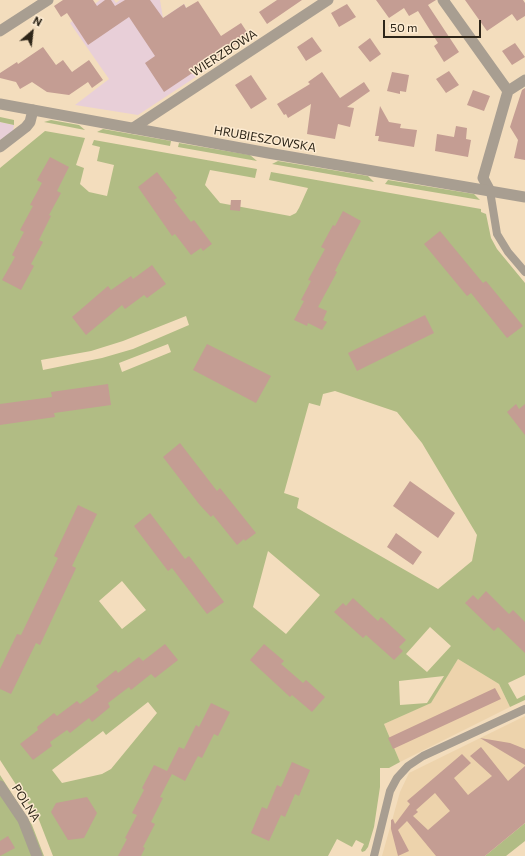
<!DOCTYPE html>
<html>
<head>
<meta charset="utf-8">
<style>
	body { margin:0 }
	#map { position:relative; width:525px; height:856px; overflow:hidden; background:#f3ddbd; font-family:Commissioner,sans-serif }
	canvas { display:block }
	.north { position:absolute; left:12px; top:12px; width:40px; height:40px; -webkit-text-stroke:3px #fdebd1; paint-order:stroke; rotate:28deg; font-size:11px; font-weight:700; line-height:16px; text-align:center; color:#2d2518 }
	.north::after { content:''; display:block; margin:auto; width:14px; height:18px; background:#2d2518; clip-path:polygon(50% 0,100% 100%,50% 72%,0 100%) }
	.scale { position:absolute; left:383px; top:20px; width:98px; height:18px; box-sizing:border-box; border:2px solid #2d2518; border-top:0; padding-left:5px; font-size:12px; line-height:14px; white-space:nowrap; color:#2d2518; -webkit-text-stroke:3px #fdebd1; paint-order:stroke }
</style>
</head>
<body>
<div id="map">
<canvas width="525" height="856"></canvas>
<div class="north">N</div>
<div class="scale">50 m</div>
</div>
<script>
const ctx = document.querySelector('canvas').getContext('2d');
ctx.lineJoin = 'round';
function fill(path, color) { ctx.fillStyle = color; ctx.fill(path, 'evenodd'); }
const poly = rows => new Path2D(rows.map(r => 'M' + r).join(''));
function trace(path, color, width, dash) { ctx.strokeStyle = color; ctx.lineWidth = width; ctx.lineCap = dash ? 'butt' : 'round'; ctx.setLineDash(dash || []); ctx.stroke(path); }
function write(font, color, halo, rows, align = 'center') {
  ctx.font = font + ' Commissioner,sans-serif'; ctx.lineWidth = 3; ctx.setLineDash([]); ctx.textBaseline = 'middle'; ctx.strokeStyle = halo; ctx.fillStyle = color; for (const [text, x, y, turn = 0] of rows) {
    ctx.save(); ctx.translate(x, y); ctx.rotate((+turn || 0) * Math.PI / 180); ctx.textAlign = isNaN(turn) ? turn : align; if (halo) ctx.strokeText(text, 0, 0); ctx.fillText(text, 0, 0); ctx.restore();
  }
}
const commercial = poly([
	[100,0,114,0,116,3,120,0,160,0,163,18,184,4,220,61,138,115,75,105,109,79,70,23],
	[0,122,14,125,13,131,0,140]
]);
const built = poly([
	[458,659,499,684,510,707,400,762,384,724,430,703],
	[525,716,525,823,485,856,382,856,400,792,409,773]
]);
const green = poly([
	[0,117,14,120,14,125,0,122],
	[51,120,79,125,85,130,44,122],
	[103,129,171,141,170,146,97,132],
	[45,131,85,138,76,165,84,168,80,184,89,192,107,196,114,165,97,161,100,147,92,145,94,140,257,169,255,178,210,170,205,185,220,203,290,216,296,213,299,208,308,188,269,180,271,172,481,209,481,212,486,214,491,238,497,249,525,283,525,675,508,683,517,699,525,695,525,700,510,707,499,684,458,659,431,703,384,724,400,762,389,768,380,768,380,787,374,827,368,847,365,851,362,852,361,850,364,844,356,840,352,847,337,839,328,856,53,856,39,820,0,760,0,168],
	[186,316,189,325,133,349,102,358,43,370,41,360,91,351,123,341],
	[168,344,171,352,122,372,119,363],
	[335,391,397,412,422,443,477,535,472,561,438,589,297,508,299,498,284,493,309,403,320,406,323,394],
	[268,551,320,595,286,634,253,607],
	[122,581,146,610,122,629,99,601],
	[430,627,451,646,427,672,406,654],
	[444,676,427,703,400,705,399,681],
	[148,702,157,713,111,769,102,774,62,783,52,770,103,731,106,735],
	[179,143,250,155,257,161,178,147],
	[278,161,368,176,374,182,272,164],
	[388,180,474,194,480,200,385,184],
	[0,775,32,825,44,856,0,856],
	[525,823,525,841,506,856,485,856]
]);
const building = poly([
	[63,0,93,0,97,6,105,0,111,0,115,6,125,0,150,0,163,18,184,4,186,8,198,1,221,36,241,23,249,35,164,92,145,63,155,56,129,17,88,45,67,13,61,17,54,6],
	[277,0,302,0,267,24,259,12],
	[376,0,436,0,428,5,459,52,444,62,434,46,438,43,418,11,409,16,404,8,389,18],
	[465,0,523,0,525,3,525,16,517,21,512,14,487,31],
	[347,4,356,17,339,27,331,13],
	[312,37,322,51,306,61,297,47],
	[370,38,381,54,370,62,358,47],
	[515,43,525,57,512,65,502,51],
	[43,47,56,65,63,60,72,72,89,60,103,80,92,88,88,82,69,95,47,92,32,82,20,89,16,82,0,78,0,73,17,62,18,64],
	[449,71,459,85,446,93,436,79],
	[322,72,340,98,364,82,370,91,347,107,354,108,350,127,338,124,335,139,307,134,311,104,288,118,286,114,284,115,277,104,310,84,308,82],
	[392,72,409,75,406,92,400,91,400,94,387,91],
	[251,75,267,99,251,109,235,85],
	[525,88,525,160,514,158,518,140,510,127,522,90],
	[473,90,490,96,484,111,467,105],
	[380,106,389,122,401,124,400,128,417,130,414,147,378,141,379,136,375,136],
	[456,126,467,128,466,139,471,140,468,157,435,151,437,134,454,137],
	[50,157,69,167,57,191,61,193,49,215,51,216,39,240,43,242,31,264,34,266,21,290,2,280,15,257,12,255,24,232,20,230,33,206,30,205,42,183,37,180],
	[157,172,177,198,174,200,191,222,194,220,212,244,203,251,201,248,191,255,175,234,172,236,138,187],
	[231,200,241,200,240,211,230,210],
	[343,211,361,221,335,271,337,272,318,307,327,311,323,320,327,322,322,330,308,323,307,326,294,320,304,301,301,300,311,281,308,280,325,249,321,247,333,225,335,226],
	[440,231,483,283,486,281,523,326,507,338,471,293,467,296,424,244],
	[152,265,166,284,147,298,144,295,125,309,122,305,86,335,72,317,108,286,111,290,131,276,133,279],
	[425,315,434,333,357,371,348,353],
	[207,344,271,376,256,403,193,370],
	[108,384,111,405,54,413,55,417,0,425,0,404,52,397,51,392],
	[516,404,519,409,525,404,525,435,507,412],
	[180,443,217,491,220,488,256,533,245,541,244,539,237,545,213,515,211,517,199,504,163,457],
	[410,481,455,513,438,538,393,506],
	[78,505,97,514,72,566,76,568,40,645,36,643,11,694,0,689,0,669,17,634,21,635,58,558,54,556],
	[150,513,185,559,189,556,224,602,207,614,172,568,168,571,134,526],
	[396,533,422,552,413,565,387,547],
	[486,591,509,614,513,610,525,622,525,653,498,627,494,631,465,603,473,595,478,600],
	[353,598,378,621,381,617,406,640,399,647,403,651,394,660,366,635,363,638,334,612,343,603,346,606],
	[165,644,178,660,155,678,151,674,131,690,129,687,108,703,110,707,92,722,89,718,70,733,67,730,50,742,52,746,33,760,20,744,38,730,37,727,54,713,57,716,77,701,80,704,99,690,96,686,116,670,118,673,139,657,143,661],
	[264,644,284,661,281,664,303,683,306,680,325,697,312,712,292,695,290,697,250,660],
	[495,688,501,699,393,749,388,738],
	[211,703,230,712,218,736,214,734,202,758,198,756,185,781,172,774,160,797,163,798,151,822,155,824,143,847,145,848,141,856,118,856,127,839,125,838,137,815,132,813,144,790,142,788,154,765,167,771,179,747,184,749,196,725,199,727],
	[480,738,510,743,525,749,525,765],
	[481,747,508,781,525,766,525,823,485,856,436,856,407,821,398,830,409,851,398,856,391,829,391,820,393,819,395,824,410,804,407,801,462,754,471,763,454,778,468,795,492,776,470,756],
	[435,793,450,811,428,830,413,816,418,812,416,810],
	[292,762,310,770,299,796,295,794,285,817,281,815,269,841,251,833,262,807,267,809,277,785,281,787],
	[87,797,97,813,84,838,68,840,51,812,56,803],
	[8,836,15,848,0,856,0,841]
]);
const service = poly([
	[490,191,497,234,508,252,525,272],
	[374,856,390,791,397,778,408,766,423,756,525,709]
]);
const minor = poly([
	[443,0,508,91],
	[0,31,48,0],
	[133,128,328,0],
	[0,147,26,127,30,122,33,110],
	[490,191,483,178,508,91,525,80],
	[0,786,23,820,37,856]
]);
const tertiary = poly([
	[0,104,268,153,525,197]
]);
const streetNames = [
	["WIERZBOWA",224,53,-33],
	["HRUBIESZOWSKA",265,139,10],
	["POLNA",26,803,58]
];
fill(commercial, '#e8cfd8');
fill(built, '#edd3ac');
fill(green, '#b1bc84');
fill(building, '#c49d93');
trace(service, '#a89e91', 8);
trace(minor, '#a89e91', 11);
trace(tertiary, '#a89e91', 11);
write('12px', '#2d2518', '#fdebd1', streetNames);
</script>
</body>
</html>
